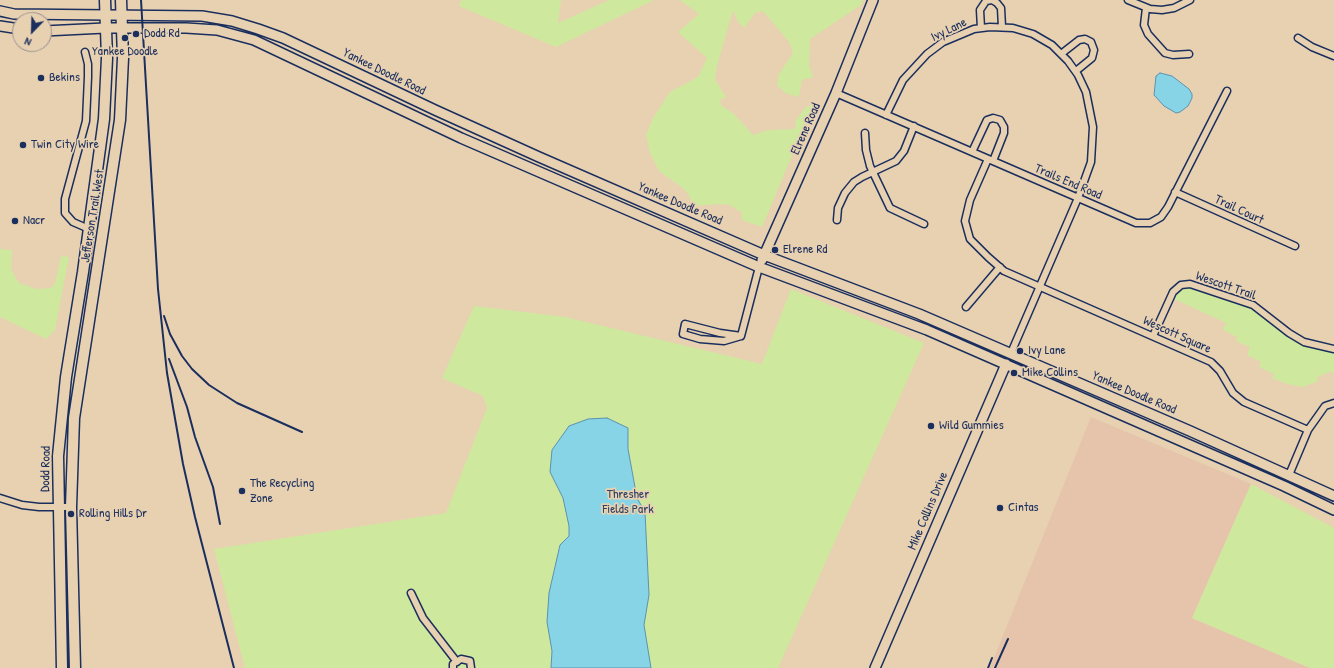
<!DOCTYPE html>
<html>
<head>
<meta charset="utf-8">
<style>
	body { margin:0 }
	#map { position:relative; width:1334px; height:668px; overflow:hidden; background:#e8d1b1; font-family:"Patrick Hand",sans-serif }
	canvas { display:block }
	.north { position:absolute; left:12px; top:12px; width:40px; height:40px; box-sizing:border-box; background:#e8d1b1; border:1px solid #969090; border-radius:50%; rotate:203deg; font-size:11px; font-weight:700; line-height:16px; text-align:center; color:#1b2f5e }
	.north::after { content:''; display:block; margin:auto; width:14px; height:18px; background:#1b2f5e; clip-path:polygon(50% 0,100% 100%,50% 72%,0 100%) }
</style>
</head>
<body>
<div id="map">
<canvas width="1334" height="668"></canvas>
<div class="north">N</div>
</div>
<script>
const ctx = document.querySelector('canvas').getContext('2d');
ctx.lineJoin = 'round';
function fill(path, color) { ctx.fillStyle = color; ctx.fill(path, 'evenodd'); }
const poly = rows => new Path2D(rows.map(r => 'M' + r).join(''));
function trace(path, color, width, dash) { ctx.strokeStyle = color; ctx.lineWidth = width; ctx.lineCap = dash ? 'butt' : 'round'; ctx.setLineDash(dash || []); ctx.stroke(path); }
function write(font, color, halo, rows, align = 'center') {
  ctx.font = font + ' "Patrick Hand",sans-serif'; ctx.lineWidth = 3.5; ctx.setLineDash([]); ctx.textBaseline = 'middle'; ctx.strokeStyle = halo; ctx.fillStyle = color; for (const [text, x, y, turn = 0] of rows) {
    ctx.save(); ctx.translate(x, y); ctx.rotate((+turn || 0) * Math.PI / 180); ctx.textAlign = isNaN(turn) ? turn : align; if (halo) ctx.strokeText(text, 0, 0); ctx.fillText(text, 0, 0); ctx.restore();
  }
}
const built = poly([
	[1091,417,1251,484,1192,618,1310,668,990,668]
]);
const green = poly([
	[461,0,561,0,558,23,609,0,654,0,556,47,459,6],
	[680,0,863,0,861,5,810,39,809,65,813,77,802,80,799,97,785,93,777,85,779,74,793,53,789,42,763,11,755,13,744,28,738,22,733,10,717,66,715,80,726,97,720,100,721,105,734,114,753,135,768,130,795,129,796,120,805,108,814,103,762,227,742,220,742,213,730,205,719,204,693,206,689,195,684,189,659,171,650,153,646,135,653,118,670,92,698,77,707,58,678,32,699,14],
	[0,249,12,250,11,269,19,283,37,289,51,288,55,283,61,256,69,257,55,330,46,339,0,317],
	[1190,284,1253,305,1304,342,1334,349,1334,375,1332,371,1317,377,1318,381,1303,387,1287,384,1272,378,1274,374,1259,367,1261,362,1247,355,1250,347,1236,341,1237,337,1223,330,1226,323,1170,297,1173,292],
	[791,289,924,343,778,668,245,668,214,549,446,513,487,408,483,396,442,378,474,306,565,317,762,364],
	[1251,484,1334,528,1334,668,1310,668,1192,618]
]);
const water = poly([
	[1160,73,1172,76,1189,89,1192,94,1192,98,1188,106,1180,112,1176,113,1164,106,1154,95,1156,76,1160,73],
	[607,418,628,428,628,449,637,498,645,512,649,595,644,625,651,668,551,668,552,651,547,622,549,593,560,545,569,536,569,526,563,498,550,472,552,450,569,426,588,419,607,418]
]);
const street = poly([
	[1128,0,1150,9,1162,10,1174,8,1190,0],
	[1146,8,1144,25,1148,34,1165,53,1173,55,1189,54],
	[981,28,980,10,986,1,992,0,997,3,1001,8,1002,27],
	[1298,38,1312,47,1334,56],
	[85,52,88,64,88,77,86,121,65,199,65,213,73,222,89,229],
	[1061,54,1079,40,1085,39,1091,42,1094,50,1092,58,1076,71],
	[836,93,1136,223,1150,223,1161,217,1168,207,1227,91],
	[886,115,903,80,927,54,943,42,974,29,990,27,1013,28,1033,34,1052,45,1068,61,1078,75,1086,92,1093,127,1091,162,1078,198,1011,353],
	[865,133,866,150,870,166,890,208,924,224],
	[972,152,987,120,993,118,1000,120,1004,127,1004,133,993,161],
	[988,159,970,200,965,221,970,239,988,257,1004,271,1211,362,1220,371,1233,393,1244,402,1308,430],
	[1175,192,1295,246],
	[837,220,838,208,845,193,854,182,862,177,896,161,904,151,914,126],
	[966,307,1000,267],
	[741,336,724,341,700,339,683,334,685,324,720,333,741,336,759,267],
	[1153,336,1173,292,1181,285,1190,284,1253,305,1289,333,1304,342,1334,349],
	[1289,475,1308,430,1325,406,1334,403],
	[0,498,22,505,39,507,71,507],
	[411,593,423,618,457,662],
	[453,668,453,664,461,659,470,661,471,668]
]);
const secondary = poly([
	[0,11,14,14,202,16,232,21,258,29,283,38,435,110,539,157,764,255,919,314,1190,431,1334,496],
	[0,26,20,29],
	[44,31,105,28,186,28,217,30,254,40,461,138,759,267,927,330,1284,486,1334,510],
	[762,260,836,93,873,0],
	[875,668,1006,364]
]);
const primary = poly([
	[62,668,58,456,66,377,83,272,104,119,107,58,105,0],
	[75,668,71,507,74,418,120,120,123,58,121,0]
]);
const rail = poly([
	[141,0,158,289,167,373,183,464,195,517,234,668],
	[164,316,170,334,182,356,192,369,209,385,237,403,302,432],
	[169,359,187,407,195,437,213,487,220,524],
	[988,668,992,658],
	[995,668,1008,639]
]);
const markers = [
	[136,34,4,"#1b2f5e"],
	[125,38,4,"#1b2f5e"],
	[41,78,4,"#1b2f5e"],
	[23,145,4,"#1b2f5e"],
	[15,221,4,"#1b2f5e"],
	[775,250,4,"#1b2f5e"],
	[1020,351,4,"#1b2f5e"],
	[1014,373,4,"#1b2f5e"],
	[931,426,4,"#1b2f5e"],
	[242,491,4,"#1b2f5e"],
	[1000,508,4,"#1b2f5e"],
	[71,514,4,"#1b2f5e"]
];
const streetNames = [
	["Ivy Lane",949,30,-26],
	["Yankee Doodle Road",384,72,26],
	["Elrene Road",806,129,-66],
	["Trails End Road",1068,182,23],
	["Yankee Doodle Road",680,204,23],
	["Trail Court",1239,210,25],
	["Jefferson Trail West",93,216,-81],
	["Wescott Trail",1226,286,19],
	["Wescott Square",1177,335,24],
	["Yankee Doodle Road",1134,393,23],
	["Dodd Road",46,469,-89],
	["Mike Collins Drive",928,511,-67]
];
const poiNames = [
	["Dodd Rd",144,34],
	["Yankee Doodle",125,52,"center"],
	["Bekins",49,78],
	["Twin City Wire",31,145],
	["Nacr",23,221],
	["Elrene Rd",783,250],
	["Ivy Lane",1028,351],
	["Mike Collins",1022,373],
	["Wild Gummies",939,426],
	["The Recycling",250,484],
	["Zone",250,499],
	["Cintas",1008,508],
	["Rolling Hills Dr",79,514]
];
const parkNames = [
	["Thresher",628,495],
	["Fields Park",628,510]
];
fill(built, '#e5c4ab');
fill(green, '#cee89e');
fill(water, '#87d4e6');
trace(water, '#5c92b0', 1);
trace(street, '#1b2f5e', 9);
trace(secondary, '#1b2f5e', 12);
trace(primary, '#1b2f5e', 13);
trace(street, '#e8d1b1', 6);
trace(secondary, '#e8d1b1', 9);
trace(primary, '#e8d1b1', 10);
trace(rail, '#1b2f5e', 2);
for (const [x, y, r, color] of markers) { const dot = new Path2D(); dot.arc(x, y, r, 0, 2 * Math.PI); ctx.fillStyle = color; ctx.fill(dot); trace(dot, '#e8d1b1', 1.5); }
write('13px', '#1b2f5e', '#e8d1b1', streetNames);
write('13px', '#1b2f5e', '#e8d1b1', poiNames, 'left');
write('13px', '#2d4264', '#e8d1b1', parkNames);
</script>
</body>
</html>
